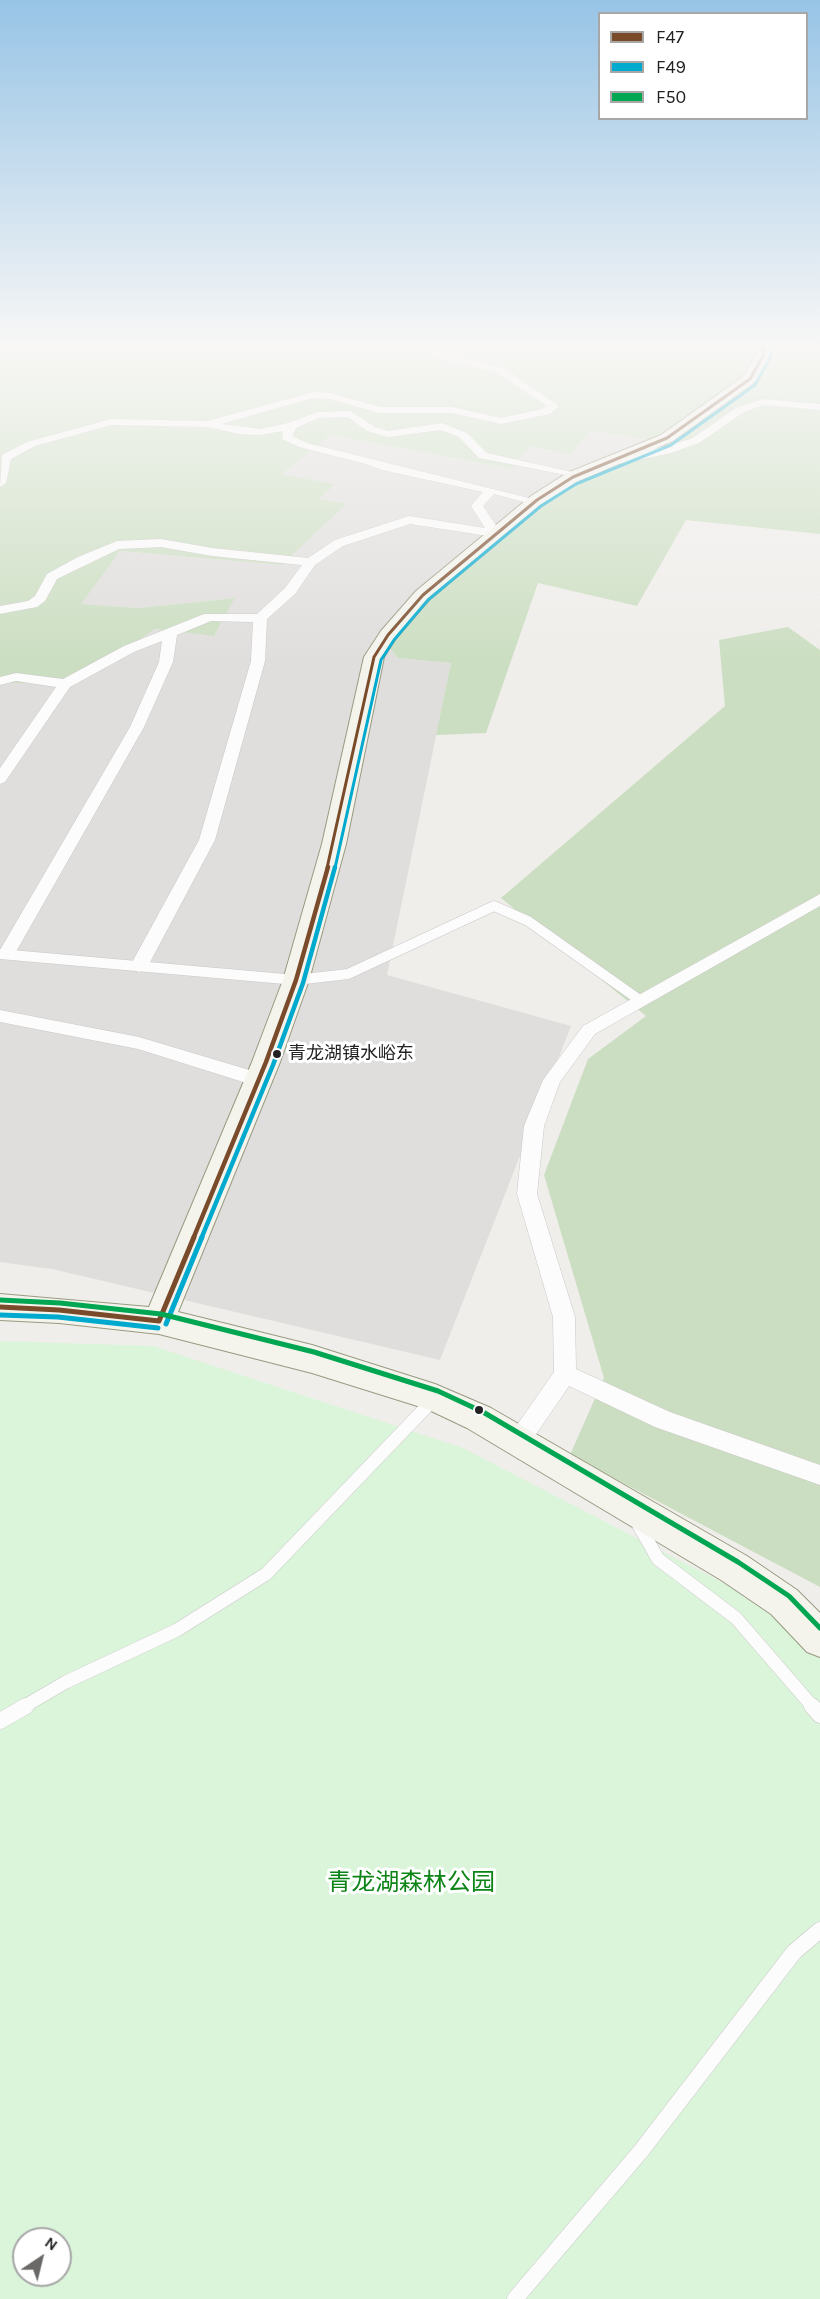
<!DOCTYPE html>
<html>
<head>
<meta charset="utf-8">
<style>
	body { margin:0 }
	#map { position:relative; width:820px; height:2299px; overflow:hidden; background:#f0eeeb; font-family:Karla,sans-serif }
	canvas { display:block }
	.legend { position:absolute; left:598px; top:12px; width:210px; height:108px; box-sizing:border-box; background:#fff; border:2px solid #a7a7a7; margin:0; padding:8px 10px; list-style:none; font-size:18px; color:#222 }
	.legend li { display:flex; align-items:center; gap:12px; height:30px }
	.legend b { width:30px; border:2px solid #a7a7a7 }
	.north { position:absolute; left:12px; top:2227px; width:60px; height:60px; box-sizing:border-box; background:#fff; border:2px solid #a7a7a7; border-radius:50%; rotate:35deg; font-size:16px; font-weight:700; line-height:24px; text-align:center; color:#222 }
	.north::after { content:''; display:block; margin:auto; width:21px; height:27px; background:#6a6968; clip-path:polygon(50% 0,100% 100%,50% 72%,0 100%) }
</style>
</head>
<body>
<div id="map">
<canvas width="820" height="2299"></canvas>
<ul class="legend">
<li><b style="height:8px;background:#7a4b2a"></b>F47</li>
<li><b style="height:8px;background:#00a9ce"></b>F49</li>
<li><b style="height:8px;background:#00a651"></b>F50</li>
</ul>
<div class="north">N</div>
</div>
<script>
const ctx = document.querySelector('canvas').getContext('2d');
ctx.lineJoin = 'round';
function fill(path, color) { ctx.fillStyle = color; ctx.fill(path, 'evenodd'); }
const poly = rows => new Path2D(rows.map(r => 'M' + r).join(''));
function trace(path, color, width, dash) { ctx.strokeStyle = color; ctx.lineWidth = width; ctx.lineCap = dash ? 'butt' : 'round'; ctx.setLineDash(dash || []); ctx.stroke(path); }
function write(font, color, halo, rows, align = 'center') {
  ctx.font = font + ' Karla,"Noto Sans SC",sans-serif'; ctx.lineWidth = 6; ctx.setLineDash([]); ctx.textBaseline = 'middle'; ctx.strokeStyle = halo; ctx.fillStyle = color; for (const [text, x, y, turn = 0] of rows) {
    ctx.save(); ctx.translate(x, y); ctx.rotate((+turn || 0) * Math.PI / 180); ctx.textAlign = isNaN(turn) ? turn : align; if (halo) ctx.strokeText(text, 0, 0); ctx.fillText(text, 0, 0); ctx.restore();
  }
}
const residential = poly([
	[590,431,647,439,398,658,451,663,387,975,571,1026,440,1360,52,1269,0,1262,0,686,2,683,76,684,155,629,214,636,235,598,139,608,80,604,120,551,282,565,345,504,319,499,334,484,282,474,331,435,512,469,531,446,570,455]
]);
const forest = poly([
	[0,343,820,343,820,534,686,520,637,606,538,583,486,733,436,735,451,663,398,658,379,634,552,489,646,439,590,431,570,455,531,446,512,469,331,435,282,474,335,484,319,499,346,504,282,565,120,551,81,604,139,608,235,598,214,636,155,629,76,684,2,683,0,686],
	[788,627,820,650,820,1587,570,1455,604,1378,544,1175,588,1059,646,1016,501,898,725,706,719,640]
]);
const park = poly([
	[0,1341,153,1346,463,1448,729,1586,820,1650,820,2299,0,2299],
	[24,2239,60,2239,60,2275,24,2275]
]);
const serviceFar2 = poly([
	[0,954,296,980,348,974,494,906,528,921,641,1001]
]);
const serviceFar1 = poly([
	[637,1522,658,1559,736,1618,813,1707],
	[23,1707,66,1682,177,1630,266,1574,433,1400]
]);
const service = poly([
	[812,1706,820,1715],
	[0,1721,26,1706],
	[515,2299,641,2151,794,1952,820,1930]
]);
const minor = poly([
	[441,343,453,343,441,353,504,368,559,406,550,414,501,424,452,413,379,413,330,399,313,398,221,424,260,429,288,423,318,412,350,411,375,427,388,431,442,423,467,433,487,453,581,474,581,478,479,458,459,437,441,430,388,437,367,431,348,417,319,418,296,428,292,436,307,443,541,501,535,505,494,494,483,506,501,533,495,537,410,524,343,546,315,565,295,594,267,619,265,661,215,840,148,966,139,972,130,966,199,840,251,661,253,622,211,621,177,635,173,662,144,727,13,957,1,957,0,950,130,727,159,662,162,641,134,652,70,687,5,782,0,784,0,768,56,687,16,681,0,685,0,677,16,673,63,679,124,646,204,614,257,614,285,588,302,565,212,556,161,547,119,549,57,579,45,601,37,607,0,614,0,606,28,601,35,596,47,574,78,557,117,541,161,539,212,548,308,558,335,540,409,516,485,528,471,506,483,492,382,470,366,464,299,447,282,439,283,431,260,435,239,434,208,427,111,425,35,446,11,459,6,483,0,487,2,455,27,442,111,419,208,421,313,392,331,393,380,407,452,407,501,418,542,409,547,406,496,372,433,357,430,352,433,346,441,343],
	[763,399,820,404,820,410,764,405,744,412,699,443,671,453,609,466,603,463,691,439,736,408,763,399],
	[820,894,820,906,595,1034,560,1082,544,1126,537,1194,575,1317,576,1369,670,1412,820,1465,820,1485,655,1427,569,1386,526,1449,518,1452,510,1449,507,1442,510,1435,554,1372,553,1317,517,1194,524,1126,543,1080,583,1026,820,894],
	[0,1010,139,1037,266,1075,268,1080,266,1085,259,1087,138,1049,0,1022,0,1010]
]);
const secondary = poly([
	[754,343,768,343,772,354,755,382,673,441,579,481,543,504,430,599,396,638,384,657,346,844,309,980,280,1062,178,1312,312,1345,435,1384,491,1408,747,1556,797,1590,820,1613,820,1657,807,1652,771,1614,721,1580,467,1428,427,1409,312,1373,159,1334,59,1323,0,1320,0,1294,149,1307,252,1062,283,980,322,844,364,657,381,631,416,591,531,496,567,473,661,435,744,376,756,354,754,343]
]);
const bus1Far2 = poly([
	[327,868,374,657,388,635,423,595,537,500,573,477,667,438,750,379,764,354,761,343]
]);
const bus1Far1 = poly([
	[193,1239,266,1062,296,980,328,867]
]);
const bus1 = poly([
	[0,1307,59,1310,159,1321],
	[159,1321,194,1237]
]);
const bus2Far2 = poly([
	[335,868,381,660,394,640,428,600,541,506,576,484,671,445,755,385,771,356,769,343]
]);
const bus2Far1 = poly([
	[201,1239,273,1065,303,983,335,867]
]);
const bus2 = poly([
	[0,1315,58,1317,158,1328],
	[166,1324,202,1237]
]);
const bus3 = poly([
	[0,1300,60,1303,161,1314,314,1352,438,1391,483,1412,738,1562,789,1596,820,1628]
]);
const markers = [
	[277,1054,5,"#222"],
	[479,1410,5,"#222"]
];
const busNames = [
	["青龙湖镇水峪东",288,1054]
];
const nearParknames = [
	["青龙湖森林公园",411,1883]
];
fill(residential, '#dfdedc');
fill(forest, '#cbdec1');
fill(park, '#daf5da');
trace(serviceFar2, '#c9c8c7', 11);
trace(serviceFar1, '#c9c8c7', 14);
trace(service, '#c9c8c7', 17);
trace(minor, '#c9c8c7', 1);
trace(secondary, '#999a82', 2);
trace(serviceFar2, '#fdfcfc', 10);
trace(serviceFar1, '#fdfcfc', 13);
trace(service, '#fdfcfc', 16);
fill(minor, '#fdfcfc');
fill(secondary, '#f4f4ed');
trace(bus1Far2, '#7a4b2a', 3);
trace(bus1Far1, '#7a4b2a', 4.5);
trace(bus1, '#7a4b2a', 5);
trace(bus2Far2, '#00a9ce', 3);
trace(bus2Far1, '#00a9ce', 4.5);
trace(bus2, '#00a9ce', 5);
trace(bus3, '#00a651', 5);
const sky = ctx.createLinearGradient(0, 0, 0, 664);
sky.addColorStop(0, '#97c4e6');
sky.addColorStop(0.52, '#f8f7f6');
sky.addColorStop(1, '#f8f7f600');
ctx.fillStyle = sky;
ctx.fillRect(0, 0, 820, 664);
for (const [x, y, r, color] of markers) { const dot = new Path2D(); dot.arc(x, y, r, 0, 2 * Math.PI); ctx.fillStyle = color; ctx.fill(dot); trace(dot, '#fff', 2); }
write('18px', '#222', '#fff', busNames, 'left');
write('24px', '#0c8416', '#fff', nearParknames);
</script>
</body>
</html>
